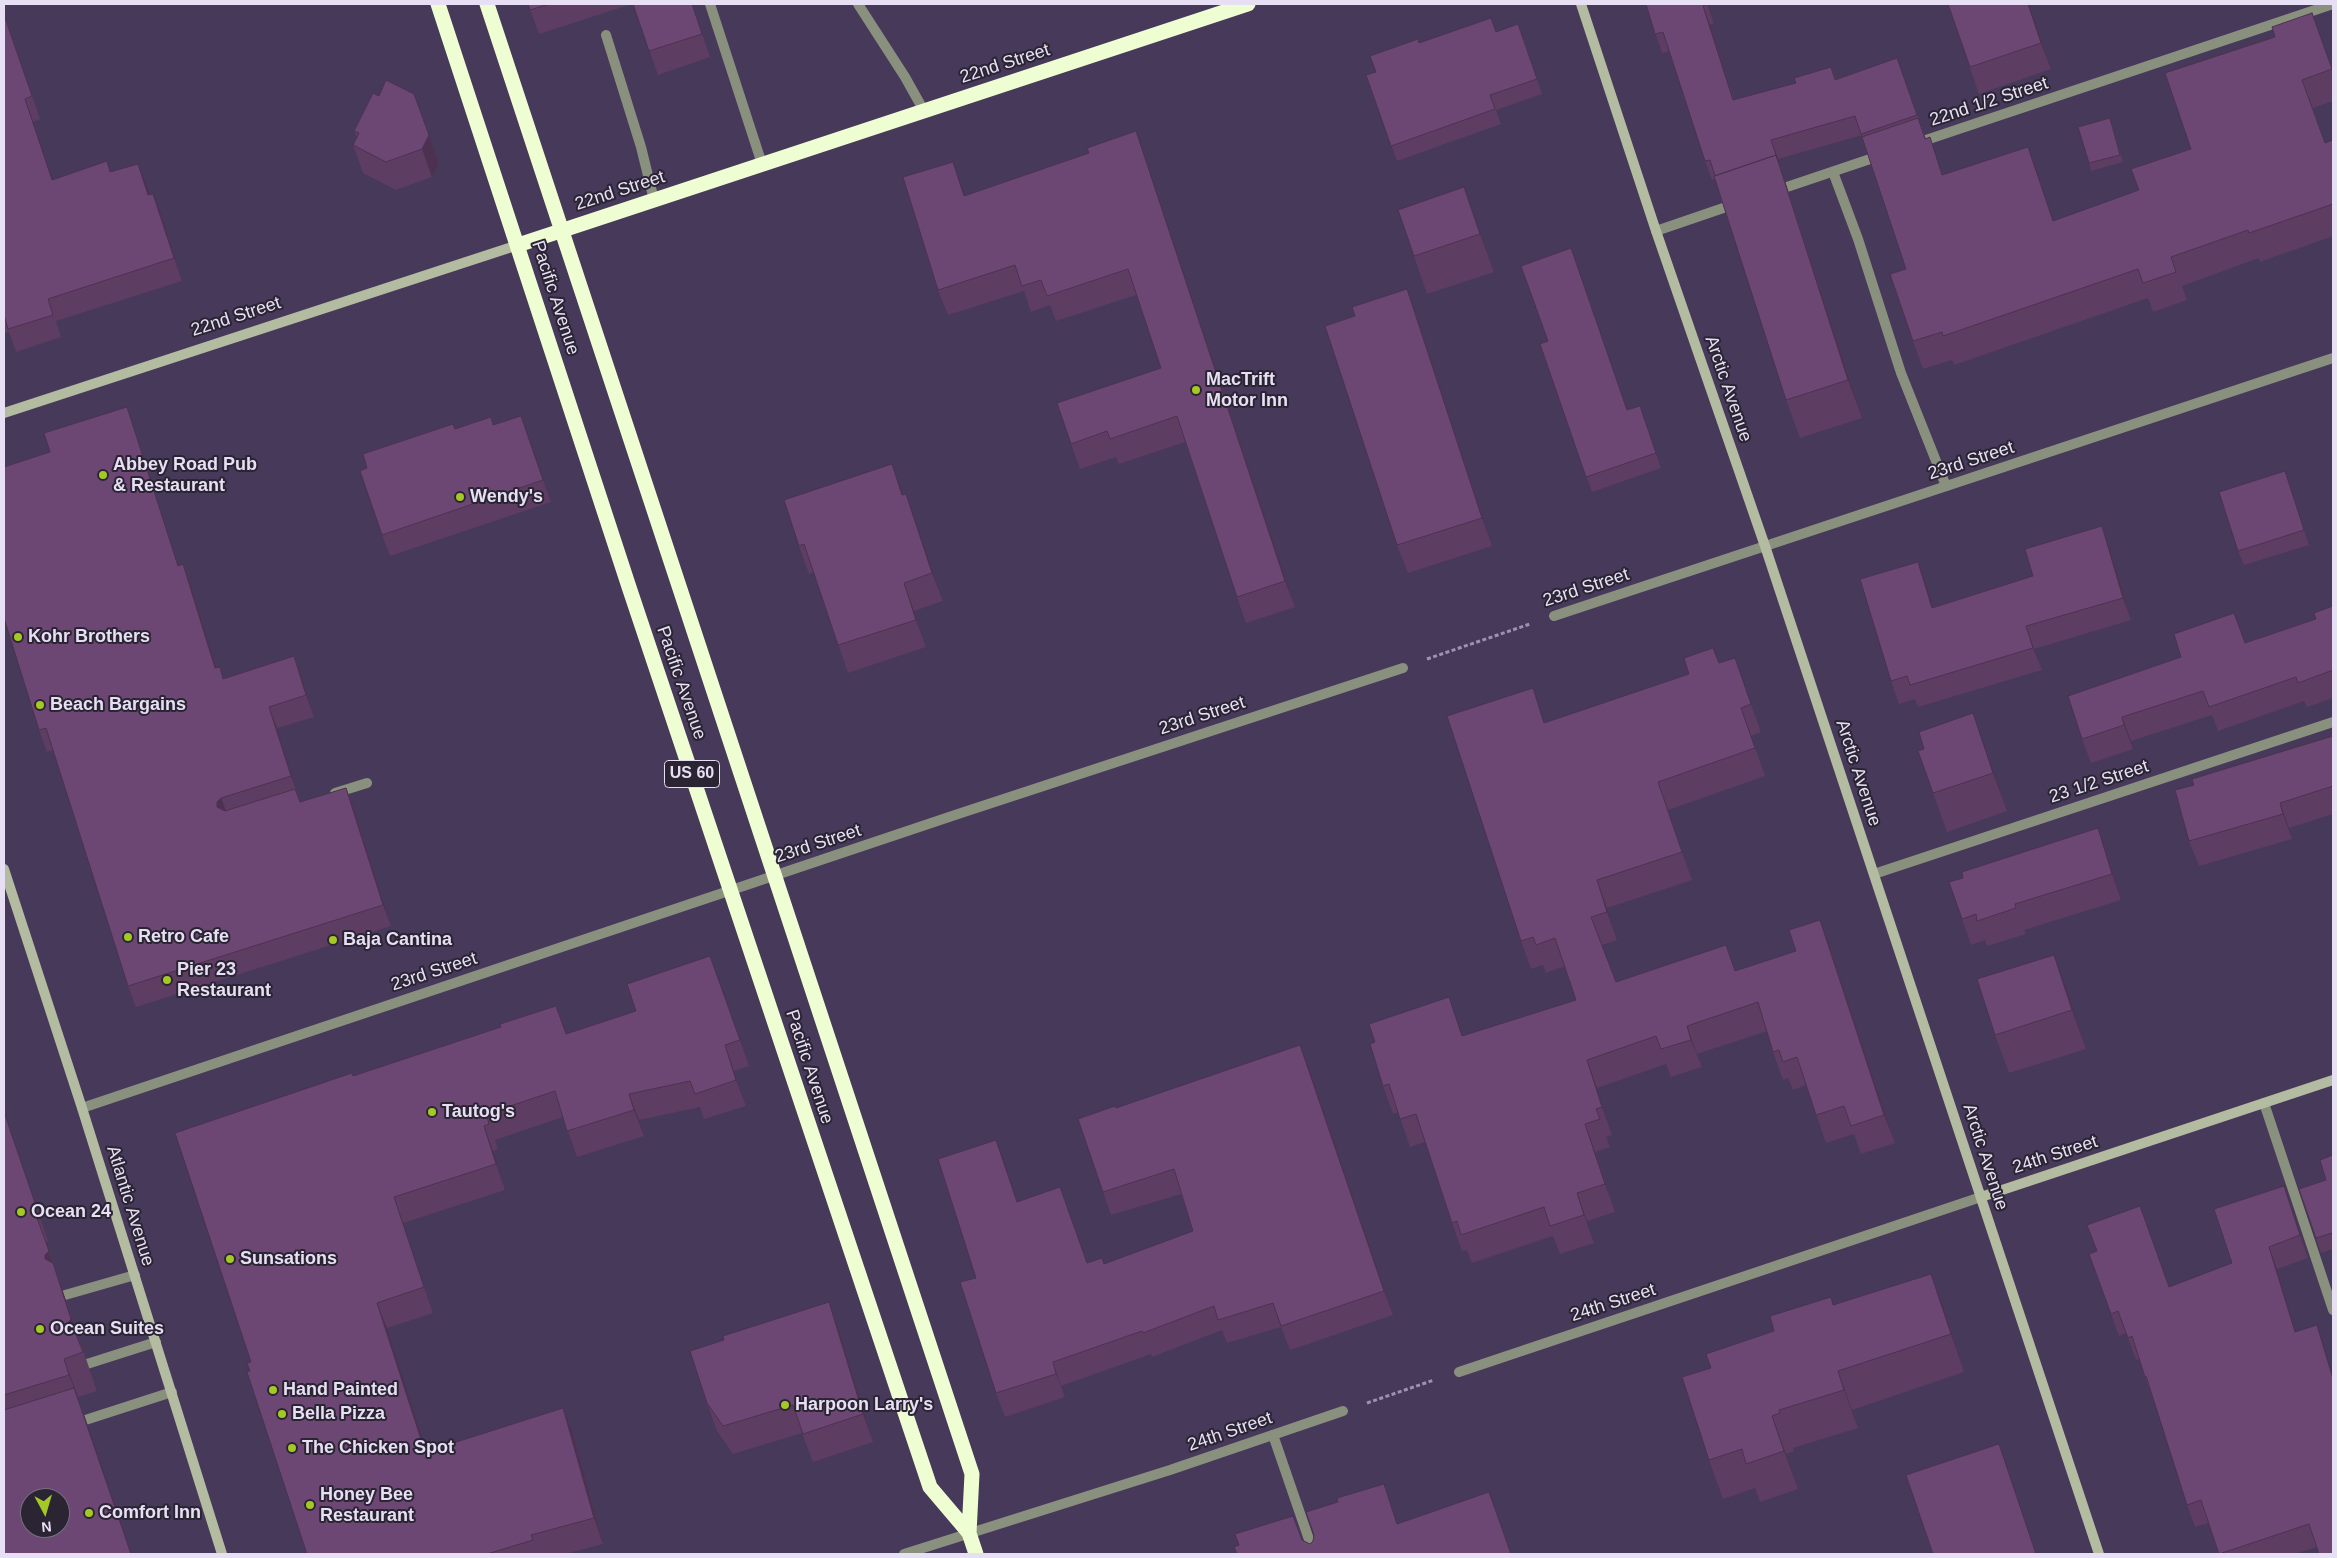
<!DOCTYPE html>
<html>
<head>
<meta charset="utf-8">
<style>
	body { margin:0 }
	#map { position:relative; width:2337px; height:1558px; overflow:hidden; background:#46395a; font-family:Arial,sans-serif }
	canvas { display:block }
	.frame { position:absolute; inset:0; border:5px solid #e7dff4; pointer-events:none }
	.north { position:absolute; left:20px; top:1488px; width:50px; height:50px; box-sizing:border-box; background:#2a2433; border:1px solid #766f80; border-radius:50%; rotate:174deg; font-size:14px; font-weight:700; line-height:20px; text-align:center; color:#e7dff4 }
	.north::after { content:''; display:block; margin:auto; width:18px; height:22px; background:#a4c824; clip-path:polygon(50% 0,100% 100%,50% 72%,0 100%) }
</style>
</head>
<body>
<div id="map">
<canvas width="2337" height="1558"></canvas>
<div class="frame"></div>
<div class="north">N</div>
</div>
<script>
const ctx = document.querySelector('canvas').getContext('2d');
ctx.lineJoin = 'round';
const poly = rows => new Path2D(rows.map(r => 'M' + r).join(''));
function trace(path, color, width, dash) { ctx.strokeStyle = color; ctx.lineWidth = width; ctx.lineCap = dash ? 'butt' : 'round'; ctx.setLineDash(dash || []); ctx.stroke(path); }
function fill(path, color) { ctx.fillStyle = color; ctx.fill(path, 'evenodd'); }
function write(font, color, halo, rows, align = 'center') {
  ctx.font = font + ' Arial,sans-serif'; ctx.lineWidth = 4; ctx.setLineDash([]); ctx.textBaseline = 'middle'; ctx.strokeStyle = halo; ctx.fillStyle = color; for (const [text, x, y, turn = 0] of rows) {
    ctx.save(); ctx.translate(x, y); ctx.rotate((+turn || 0) * Math.PI / 180); ctx.textAlign = isNaN(turn) ? turn : align; if (halo) ctx.strokeText(text, 0, 0); ctx.fillText(text, 0, 0); ctx.restore();
  }
}
const path = poly([
	[1427,659,1530,624],
	[1367,1403,1434,1380]
]);
const lane = poly([
	[710,4,762,164],
	[858,4,905,77,924,111],
	[606,35,641,147,654,200],
	[1833,172,1858,239,1901,373,1946,486],
	[335,793,367,783],
	[2264,1103,2333,1310],
	[65,1295,135,1275],
	[87,1364,156,1342],
	[73,1424,172,1392],
	[1273,1435,1314,1554]
]);
const street = poly([
	[1917,143,2333,4],
	[1775,191,1882,155],
	[1656,231,1738,203],
	[1554,616,2333,358],
	[1874,874,2333,722],
	[82,1108,958,814,1403,668],
	[1459,1372,1981,1197],
	[904,1554,1170,1470,1343,1411]
]);
const secondary = poly([
	[1581,4,1656,231,1765,546,2099,1554],
	[4,413,518,245],
	[4,869,82,1108,222,1554],
	[1981,1197,2333,1080]
]);
const highway = poly([
	[438,4,629,587,930,1487,969,1533],
	[487,4,972,1474,969,1533,976,1554],
	[518,245,1248,4]
]);
const wall = poly([
	[528,4,632,4,539,34],
	[633,4,692,4,710,57,658,75],
	[1646,4,1708,4,1714,23,1710,25,1734,99,1796,83,1831,67,1836,79,1897,58,1926,139,1943,175,2028,147,2053,221,2139,190,2191,149,2275,37,2312,13,2333,72,2333,101,2313,108,2325,143,2333,140,2333,236,2260,262,2259,258,2182,286,2187,300,2153,312,2148,298,1954,365,1952,360,1923,369,1913,341,1906,269,1862,135,1778,159,1862,418,1800,438,1786,400,1715,179,1712,180,1705,161,1669,51,1662,53],
	[1948,4,2029,4,2051,69,1979,94],
	[4,13,40,119,33,122,52,180,107,161,111,172,147,186,149,195,162,217,182,281,56,321,61,337,16,352,9,332,4,333],
	[1496,32,1524,39,1542,94,1496,110,1501,124,1397,161,1366,75,1376,72,1419,43],
	[414,94,439,163,432,177,396,190,363,173,353,145,357,138,354,131,379,96],
	[2112,126,2123,162,2091,171,2089,163],
	[1145,157,1295,607,1246,623,1237,597,1185,442,1119,464,1116,457,1080,469,1071,444,1161,368,1136,295,1056,321,1050,305,1031,312,1024,291,948,315,938,290,962,187,965,196],
	[1464,187,1494,272,1427,294,1414,256],
	[1407,289,1417,317,1492,546,1408,573,1397,545,1355,316],
	[1540,344,1627,410,1640,406,1661,468,1592,492],
	[493,425,529,437,551,502,390,556,382,535,455,429],
	[134,428,178,566,183,564,191,586,216,668,224,678,302,678,314,717,277,728,299,797,300,802,346,788,354,809,391,926,136,1007,128,986,53,750,47,752,39,730],
	[2290,486,2309,545,2244,565,2238,551],
	[906,494,943,601,914,611,926,647,848,673,814,572,809,574,799,546],
	[2102,526,2110,549,2131,620,2034,649,2042,670,1918,707,1915,699,1899,704,1891,681,1926,584,1933,607,2033,576],
	[2333,606,2333,698,2307,707,2304,701,2218,731,2212,715,2131,741,2133,749,2091,763,2082,739,2245,643,2316,619],
	[1735,658,1761,732,1751,736,1765,776,1668,810,1692,880,1607,908,1617,940,1602,945,1616,982,1736,971,1830,948,1895,1143,1861,1154,1854,1134,1826,1143,1806,1085,1793,1090,1788,1078,1783,1080,1773,1052,1767,1031,1697,1054,1702,1067,1671,1077,1666,1064,1597,1088,1612,1135,1606,1137,1610,1147,1595,1152,1615,1212,1587,1221,1594,1243,1560,1254,1553,1236,1472,1263,1467,1250,1462,1251,1452,1223,1425,1142,1410,1147,1398,1112,1393,1114,1383,1086,1463,1036,1576,1000,1565,966,1546,973,1543,965,1531,969,1521,941,1545,723],
	[2333,736,2333,814,2289,828,2292,839,2199,866,2189,841,2194,785],
	[1987,752,2007,811,1947,832,1933,793],
	[2098,828,2107,854,2121,900,2024,930,2026,934,1987,946,1985,940,1971,945,1962,919,1963,878],
	[720,981,749,1066,734,1071,746,1106,704,1119,700,1107,639,1120,644,1136,577,1157,563,1117,495,1140,498,1149,493,1151,505,1190,403,1223,433,1313,387,1328,426,1452,573,1434,603,1544,565,1554,307,1554,250,1371,353,1076,567,1034,636,1011],
	[2068,993,2086,1049,2009,1073,1995,1035],
	[1309,1068,1393,1315,1290,1350,1281,1327,1227,1343,1222,1330,1152,1357,1151,1354,1061,1386,1065,1397,1005,1417,996,1393,976,1278,1005,1164,1017,1202,1060,1187,1087,1263,1104,1264,1193,1231,1181,1194,1111,1215,1103,1192,1116,1108],
	[4,1109,48,1241,46,1242,97,1391,78,1397,132,1554,4,1554],
	[2333,1155,2333,1249,2321,1253,2316,1238,2326,1180],
	[2292,1208,2308,1258,2277,1269,2296,1332,2325,1348,2317,1547,2294,1554,2219,1554,2208,1523,2195,1527,2187,1505,2154,1399,2153,1399,2145,1377,2139,1359,2136,1360,2126,1333,2119,1336,2089,1254,2169,1287,2232,1263],
	[829,1302,839,1330,873,1442,813,1462,802,1433,733,1454,717,1431,707,1403,724,1340],
	[1834,1305,1945,1312,1964,1372,1852,1410,1858,1428,1793,1448,1794,1451,1786,1454,1798,1489,1760,1502,1755,1488,1723,1499,1709,1460,1711,1368,1774,1331]
]);
const shadedWall = poly([
	[1707,4,1708,4,1714,23],
	[2028,4,2029,4,2051,69,2041,43],
	[1703,6,1710,25,1740,119,1733,100],
	[414,94,439,163,432,177,422,149],
	[25,99,33,122,60,202,52,180],
	[1136,131,1145,157,1295,607,1285,581],
	[1771,140,1778,159,1785,180,1778,161],
	[2028,147,2038,175,2063,249,2053,221],
	[1776,155,1789,194,1862,418,1848,380],
	[953,162,962,187,973,222,964,196],
	[138,164,147,186,157,218,148,195],
	[1464,187,1478,226,1494,272,1480,234],
	[153,194,162,217,182,281,174,258],
	[1407,289,1417,317,1492,546,1482,518],
	[127,407,134,428,185,588,178,566],
	[521,416,529,437,551,502,543,480],
	[892,464,902,492,912,523,902,495],
	[906,494,916,522,943,601,932,573],
	[2102,526,2110,549,2131,620,2123,598],
	[1918,562,1926,584,1940,630,1932,608],
	[183,564,191,586,223,690,215,668],
	[904,583,914,611,926,647,916,620],
	[2026,626,2034,649,2042,670,2033,648],
	[294,656,302,678,314,717,306,695],
	[1735,658,1745,686,1761,732,1751,704],
	[269,707,277,728,299,797,291,776],
	[1973,713,1987,752,2007,811,1993,773],
	[2122,717,2131,741,2133,749,2124,725],
	[1658,782,1668,810,1692,880,1682,852],
	[346,788,354,809,391,926,383,905],
	[221,798,229,819,217,807,217,802],
	[2280,803,2289,828,2292,839,2283,814],
	[2098,828,2107,854,2121,900,2112,874],
	[1597,880,1607,908,1617,940,1607,912],
	[1820,920,1830,948,1895,1143,1884,1115],
	[2054,955,2068,993,2086,1049,2072,1010],
	[710,956,720,981,749,1066,740,1040],
	[1449,997,1459,1025,1472,1064,1462,1036],
	[1687,1026,1697,1054,1702,1067,1691,1040],
	[725,1045,734,1071,746,1106,736,1080],
	[1300,1045,1309,1068,1393,1315,1384,1291],
	[1587,1060,1597,1088,1612,1135,1602,1107],
	[629,1094,639,1120,644,1136,634,1110],
	[4,1109,48,1241,35,1203,4,1112],
	[1585,1124,1595,1152,1615,1212,1605,1184],
	[484,1126,493,1151,505,1190,496,1164],
	[996,1140,1005,1164,1025,1226,1017,1202],
	[2284,1186,2292,1208,2308,1258,2300,1235],
	[1577,1193,1587,1221,1594,1243,1584,1215],
	[394,1197,403,1223,433,1313,424,1287],
	[32,1204,62,1289,85,1358,97,1391,83,1352,67,1328,45,1259],
	[2269,1247,2277,1269,2303,1355,2295,1332],
	[1931,1274,1945,1312,1964,1372,1951,1334],
	[829,1302,839,1330,873,1442,863,1414],
	[377,1303,387,1328,435,1478,425,1452],
	[2317,1325,2333,1375,2333,1379],
	[64,1359,78,1397,83,1413,69,1375],
	[1053,1362,1061,1386,1065,1397,1056,1374],
	[1838,1371,1852,1410,1858,1428,1844,1390],
	[74,1388,88,1426,132,1554,131,1554],
	[563,1408,573,1434,603,1544,594,1518],
	[1772,1416,1786,1454,1798,1489,1784,1451],
	[1999,1444,2007,1466,2036,1554]
]);
const building = poly([
	[528,4,549,4,530,10,528,4],
	[633,4,692,4,702,34,649,51,633,4],
	[1646,4,1707,4,1703,6,1733,100,1796,83,1794,78,1831,67,1835,80,1897,58,1917,115,1861,134,1855,116,1771,140,1778,161,1776,155,1715,176,1710,160,1705,161,1663,32,1655,34,1646,4],
	[1948,4,2028,4,2041,43,1970,67,1948,4],
	[2312,13,2332,69,2302,80,2325,143,2333,140,2333,204,2249,233,2248,230,2171,257,2176,272,2143,283,2138,269,1943,336,1942,332,1913,341,1890,274,1906,269,1862,137,1918,118,1925,139,1930,137,1942,175,2028,147,2053,221,2139,190,2131,169,2191,149,2165,73,2275,37,2272,27,2312,13],
	[4,15,32,96,25,99,52,180,107,161,110,172,138,164,148,195,153,194,174,258,48,299,53,315,8,329,4,315,4,15],
	[1491,18,1496,32,1518,24,1537,79,1490,95,1495,109,1391,146,1366,75,1376,72,1370,56,1418,39,1419,43,1491,18],
	[386,80,414,94,429,135,422,149,386,162,353,145,359,133,354,131,373,93,379,96,386,80],
	[2110,118,2120,155,2089,163,2078,127,2110,118],
	[1136,131,1285,581,1237,597,1177,416,1110,439,1107,431,1071,444,1057,403,1161,368,1128,269,1047,296,1041,280,1022,286,1015,265,938,290,903,177,953,162,964,196,1089,153,1087,148,1136,131],
	[1776,155,1848,380,1786,400,1714,176,1776,155],
	[1464,187,1480,234,1414,256,1398,210,1464,187],
	[1571,248,1627,410,1640,406,1656,453,1586,477,1540,344,1548,341,1521,266,1571,248],
	[1407,289,1482,518,1397,545,1325,326,1355,316,1352,307,1407,289],
	[127,407,178,566,183,564,215,668,220,667,223,679,294,656,306,695,269,707,291,776,221,798,217,802,217,807,225,811,295,789,300,802,346,788,383,905,128,986,46,728,39,730,4,618,4,467,50,452,44,433,127,407],
	[521,416,543,480,382,535,360,471,367,468,363,454,453,424,455,429,491,417,493,425,521,416],
	[892,464,902,495,906,494,932,573,904,583,916,620,838,645,804,544,799,546,784,500,892,464],
	[2285,471,2304,530,2238,551,2219,492,2285,471],
	[2102,526,2123,598,2026,626,2033,648,1910,685,1907,676,1891,681,1860,579,1918,562,1932,608,2033,576,2025,549,2102,526],
	[2333,606,2333,670,2298,683,2296,677,2209,707,2203,691,2122,717,2124,725,2082,739,2068,696,2181,657,2174,634,2234,613,2245,643,2316,619,2314,613,2333,606],
	[1713,648,1719,663,1735,658,1751,704,1741,708,1755,748,1658,782,1682,852,1597,880,1607,912,1591,917,1616,982,1726,945,1735,971,1796,951,1789,930,1820,920,1884,1115,1851,1126,1844,1106,1816,1115,1797,1057,1783,1062,1779,1050,1773,1052,1758,1002,1687,1026,1691,1040,1661,1049,1656,1036,1587,1060,1602,1107,1596,1109,1600,1119,1585,1124,1605,1184,1577,1193,1584,1215,1550,1226,1544,1207,1461,1235,1457,1221,1452,1223,1416,1114,1400,1119,1389,1084,1383,1086,1370,1044,1375,1042,1369,1024,1449,997,1462,1036,1576,1000,1555,938,1536,945,1533,937,1521,941,1447,716,1533,688,1544,723,1689,674,1684,658,1713,648],
	[1973,713,1993,773,1933,793,1918,751,1924,749,1919,732,1973,713],
	[2333,736,2333,786,2280,803,2283,814,2189,841,2175,790,2194,785,2192,779,2333,736],
	[2098,828,2112,874,2015,904,2016,908,1977,921,1976,914,1962,919,1949,882,1963,878,1962,872,2098,828],
	[2054,955,2072,1010,1995,1035,1977,979,2054,955],
	[710,956,740,1040,725,1045,736,1080,695,1094,690,1081,629,1094,634,1110,567,1131,555,1091,486,1114,489,1124,484,1126,496,1164,394,1197,424,1287,377,1303,425,1452,563,1408,594,1518,531,1535,533,1540,487,1554,307,1554,247,1372,250,1371,247,1363,251,1362,175,1133,352,1073,353,1076,501,1027,500,1024,556,1006,566,1034,636,1011,627,984,710,956],
	[1300,1045,1384,1291,1281,1326,1273,1303,1218,1320,1214,1306,1143,1333,1142,1331,1053,1362,1056,1374,996,1393,960,1282,976,1278,938,1159,996,1140,1017,1202,1060,1187,1087,1263,1102,1258,1104,1264,1193,1231,1174,1169,1103,1192,1078,1119,1115,1106,1116,1108,1300,1045],
	[4,1112,35,1203,32,1204,49,1251,45,1255,45,1259,53,1263,71,1319,67,1324,67,1328,71,1332,75,1332,83,1352,64,1359,69,1375,4,1395,4,1112],
	[2333,1155,2333,1238,2332,1233,2316,1238,2299,1189,2326,1180,2320,1160,2333,1155],
	[2284,1186,2300,1235,2269,1247,2295,1332,2317,1325,2333,1379,2333,1554,2319,1554,2309,1524,2219,1554,2201,1500,2187,1505,2146,1376,2145,1377,2132,1336,2128,1338,2118,1311,2111,1314,2089,1254,2097,1251,2087,1225,2140,1206,2169,1287,2232,1263,2214,1209,2284,1186],
	[1931,1274,1951,1334,1838,1371,1844,1390,1779,1410,1780,1413,1772,1416,1784,1451,1746,1464,1742,1449,1709,1460,1682,1377,1711,1368,1706,1354,1774,1331,1770,1316,1831,1297,1833,1305,1931,1274],
	[829,1302,863,1414,803,1434,793,1405,723,1426,707,1403,690,1351,724,1340,723,1336,829,1302],
	[74,1388,131,1554,4,1554,4,1410,74,1388],
	[30,1498,60,1498,60,1528,30,1528,30,1498],
	[1999,1444,2036,1554,1933,1554,1906,1475,1999,1444],
	[1384,1484,1397,1524,1489,1492,1511,1554,1237,1554,1234,1547,1239,1545,1235,1534,1293,1516,1302,1540,1310,1544,1313,1541,1314,1535,1306,1512,1338,1502,1337,1498,1384,1484]
]);
const markers = [
	[1196,390,5,"#a4c824"],
	[103,475,5,"#a4c824"],
	[460,497,5,"#a4c824"],
	[18,637,5,"#a4c824"],
	[40,705,5,"#a4c824"],
	[128,937,5,"#a4c824"],
	[333,940,5,"#a4c824"],
	[167,980,5,"#a4c824"],
	[432,1112,5,"#a4c824"],
	[21,1212,5,"#a4c824"],
	[230,1259,5,"#a4c824"],
	[40,1329,5,"#a4c824"],
	[273,1390,5,"#a4c824"],
	[785,1405,5,"#a4c824"],
	[282,1414,5,"#a4c824"],
	[292,1448,5,"#a4c824"],
	[310,1505,5,"#a4c824"],
	[89,1513,5,"#a4c824"]
];
const shields = [
	[692,774,55]
];
const shieldNames = [
	["US 60",692,774]
];
const streetNames = [
	["22nd Street",1005,64,-18],
	["22nd 1/2 Street",1989,102,-18],
	["22nd Street",620,191,-18],
	["Pacific Avenue",555,298,72],
	["22nd Street",236,317,-18],
	["Arctic Avenue",1728,389,71],
	["23rd Street",1971,461,-18],
	["23rd Street",1586,588,-18],
	["Pacific Avenue",681,683,71],
	["23rd Street",1202,716,-18],
	["Arctic Avenue",1858,773,72],
	["23 1/2 Street",2099,782,-18],
	["23rd Street",818,844,-18],
	["23rd Street",434,972,-18],
	["Pacific Avenue",809,1067,72],
	["24th Street",2055,1155,-18],
	["Arctic Avenue",1985,1157,72],
	["Atlantic Avenue",130,1206,73],
	["24th Street",1613,1303,-18],
	["24th Street",1230,1432,-19]
];
const poiNames = [
	["MacTrift",1206,380],
	["Motor Inn",1206,401],
	["Abbey Road Pub",113,465],
	["& Restaurant",113,486],
	["Wendy's",470,497],
	["Kohr Brothers",28,637],
	["Beach Bargains",50,705],
	["Retro Cafe",138,937],
	["Baja Cantina",343,940],
	["Pier 23",177,970],
	["Restaurant",177,991],
	["Tautog's",442,1112],
	["Ocean 24",31,1212],
	["Sunsations",240,1259],
	["Ocean Suites",50,1329],
	["Hand Painted",283,1390],
	["Harpoon Larry's",795,1405],
	["Bella Pizza",292,1414],
	["The Chicken Spot",302,1448],
	["Honey Bee",320,1495],
	["Restaurant",320,1516],
	["Comfort Inn",99,1513]
];
trace(path, '#9e93ae', 3, [4, 2.5]);
trace(lane, '#8a907e', 10);
trace(street, '#8a907e', 10);
trace(secondary, '#b3bca0', 10);
trace(highway, '#effdd2', 15);
fill(wall, '#5e3d63');
fill(shadedWall, '#4c3250');
fill(building, '#6d4773');
trace(building, '#4c3250', 1);
for (const [x, y, r, color] of markers) { const dot = new Path2D(); dot.arc(x, y, r, 0, 2 * Math.PI); ctx.fillStyle = color; ctx.fill(dot); trace(dot, '#2a2433', 2); }
for (const [x, y, w] of shields) { const box = new Path2D(); box.roundRect(x - w / 2, y - 13.5, w, 27, 4); ctx.fillStyle = '#2a2433'; ctx.fill(box); trace(box, '#e7dff4', 1); }
write('bold 16px', '#e7dff4', null, shieldNames);
write('18px', '#e7dff4', '#2a2433', streetNames);
write('bold 18px', '#e7dff4', '#2a2433', poiNames, 'left');
</script>
</body>
</html>
